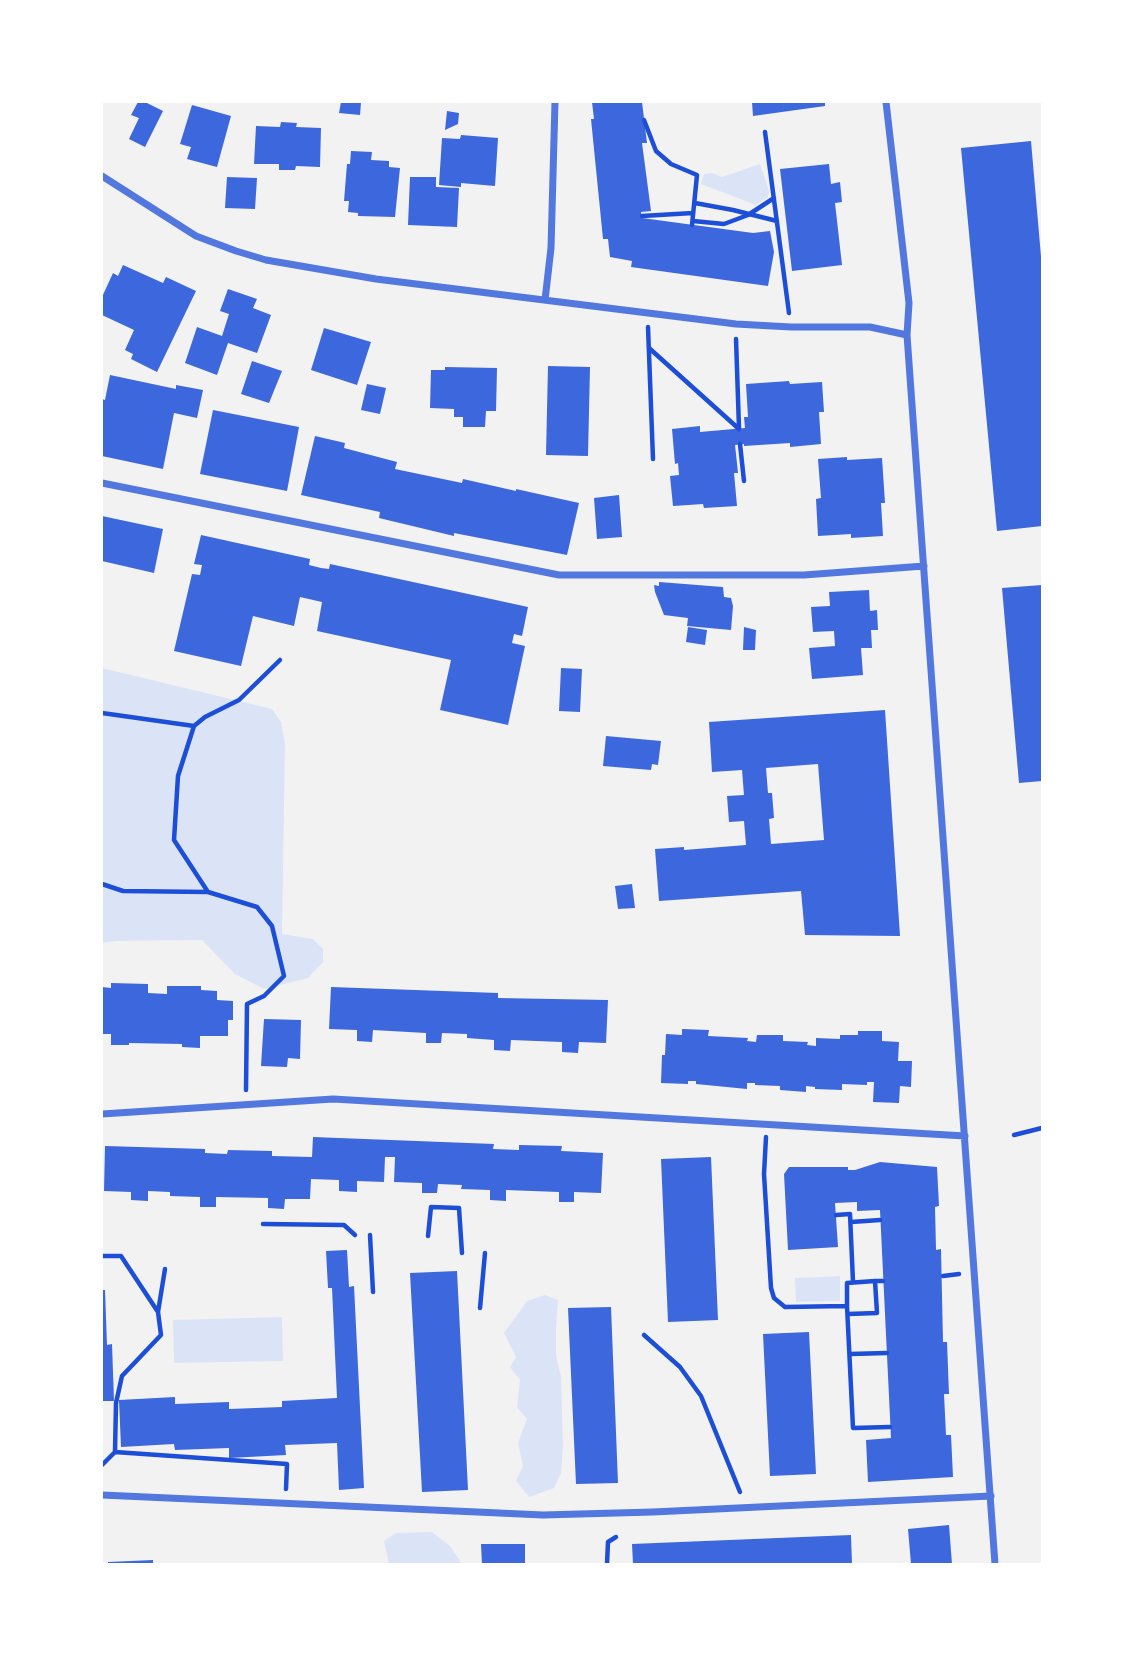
<!DOCTYPE html>
<html>
<head>
<meta charset="utf-8">
<style>
	body { margin:0 }
	#map { position:relative; width:1144px; height:1666px; overflow:hidden; background:#f2f2f2; font-family:Helvetica,sans-serif }
	canvas { display:block }
	.frame { position:absolute; inset:0; border:103px solid #fff; pointer-events:none }
</style>
</head>
<body>
<div id="map">
<canvas width="1144" height="1666"></canvas>
<div class="frame"></div>
</div>
<script>
const ctx = document.querySelector('canvas').getContext('2d');
ctx.lineJoin = 'round';
function fill(path, color) { ctx.fillStyle = color; ctx.fill(path, 'evenodd'); }
const poly = rows => new Path2D(rows.map(r => 'M' + r).join(''));
function trace(path, color, width, dash) { ctx.strokeStyle = color; ctx.lineWidth = width; ctx.lineCap = dash ? 'butt' : 'round'; ctx.setLineDash(dash || []); ctx.stroke(path); }
const green = poly([
	[760,164,769,191,768,197,756,205,701,184,704,174,712,173,722,177],
	[102,668,272,709,281,722,285,744,282,934,313,939,323,949,323,962,308,978,264,989,235,974,202,940,116,941,102,943],
	[840,1276,840,1301,796,1302,795,1278],
	[545,1295,558,1300,556,1327,556,1356,561,1377,563,1446,561,1473,554,1488,529,1497,516,1481,523,1466,518,1443,527,1419,517,1407,520,1380,510,1367,516,1357,504,1333,527,1301],
	[282,1317,283,1361,174,1363,173,1320],
	[432,1532,450,1546,462,1564,389,1564,384,1541,396,1533]
]);
const building = poly([
	[138,102,145,102,163,111,145,147,129,139,139,118,131,115],
	[341,102,361,102,360,115,339,113],
	[592,102,642,102,647,143,642,143,651,211,641,212,642,218,753,233,770,231,774,252,768,286,631,267,632,261,610,257,608,239,603,239,591,119,594,119],
	[752,102,825,102,825,106,753,116],
	[192,105,231,116,217,167,187,159,191,147,180,144],
	[447,111,459,113,458,124,445,130],
	[281,122,297,123,296,127,321,128,320,167,296,166,295,170,279,170,279,164,254,164,256,126,280,127],
	[461,135,498,138,495,186,461,183,461,187,439,185,442,138,460,139],
	[1031,141,1042,268,1042,526,997,531,961,148],
	[351,151,372,152,371,160,389,161,389,167,400,168,395,217,358,216,358,213,348,212,349,201,344,201,347,164,350,164],
	[829,164,831,184,840,182,842,202,835,203,842,265,792,271,780,169],
	[227,177,257,178,255,209,225,208],
	[410,177,436,177,436,187,459,188,457,227,408,225],
	[123,265,163,283,166,277,196,291,157,372,131,359,133,354,125,350,134,330,102,315,102,297,113,273,118,276],
	[228,289,257,299,253,308,271,315,257,353,228,343,217,375,185,363,197,327,222,336,229,314,220,311],
	[324,328,371,342,357,385,311,370],
	[252,361,282,371,269,403,241,394],
	[548,366,590,367,588,456,546,455],
	[445,367,497,368,496,411,486,411,485,427,463,427,463,417,454,417,454,409,430,408,431,370,445,370],
	[110,375,176,389,176,385,203,390,197,418,174,413,163,469,102,456,102,399,105,400],
	[789,381,790,384,822,382,824,412,819,412,821,444,790,447,790,443,744,446,744,444,735,445,738,473,734,473,737,506,704,508,703,504,673,506,670,476,679,475,678,463,675,464,672,429,700,426,700,432,745,428,744,417,748,417,746,384],
	[367,384,386,388,380,414,361,410],
	[213,410,299,427,287,491,200,474],
	[315,436,345,443,344,448,397,462,395,469,462,483,463,479,516,491,516,489,579,503,567,555,454,533,454,536,379,518,380,512,301,495],
	[847,457,847,460,882,458,885,503,881,503,883,536,851,538,851,534,818,536,816,499,821,498,818,459],
	[619,495,622,537,597,539,594,498],
	[102,516,163,529,154,573,102,561],
	[201,535,310,559,309,565,321,568,329,569,330,564,528,607,522,636,514,634,512,643,525,646,508,725,440,710,451,660,317,631,322,602,300,597,294,626,253,616,241,666,174,651,192,574,200,575,202,565,194,564],
	[659,582,723,587,724,597,731,598,733,606,731,630,687,626,688,618,664,615,655,592,654,585,659,586],
	[1042,585,1042,781,1019,783,1002,588],
	[869,590,870,611,877,610,878,630,871,630,872,648,861,648,863,675,812,679,809,648,835,646,834,631,813,632,811,607,830,606,829,592],
	[688,627,707,630,705,645,686,642],
	[744,627,756,630,755,650,743,650],
	[561,668,582,669,580,712,559,711],
	[885,710,900,936,805,935,801,891,659,901,655,849,684,847,684,850,746,845,744,821,729,822,727,796,744,795,742,770,712,772,709,722],
	[818,764,824,840,771,844,769,819,774,818,772,793,768,793,766,768],
	[606,736,661,741,658,765,652,764,651,770,603,766],
	[632,884,635,908,618,909,615,886],
	[111,983,148,984,148,993,167,994,167,986,201,986,201,990,217,991,217,1000,233,1001,233,1020,228,1020,228,1036,200,1036,200,1048,182,1047,182,1044,129,1043,129,1045,111,1045,111,1034,102,1034,102,987,111,988],
	[331,987,498,993,498,998,608,1000,606,1043,579,1042,578,1053,562,1052,562,1042,511,1040,510,1051,494,1050,494,1040,467,1038,467,1034,442,1033,441,1043,426,1043,426,1033,373,1030,372,1042,357,1041,357,1030,329,1029],
	[264,1019,301,1020,300,1059,288,1058,287,1067,261,1066],
	[682,1029,709,1030,708,1036,748,1038,747,1041,756,1042,757,1035,783,1035,783,1041,808,1042,807,1045,816,1046,816,1038,840,1039,840,1035,858,1035,858,1031,882,1031,882,1041,899,1042,898,1061,912,1061,911,1087,900,1086,899,1103,873,1102,874,1082,867,1082,867,1085,842,1084,842,1090,815,1089,815,1087,806,1086,806,1092,780,1090,780,1086,755,1085,755,1083,747,1083,747,1089,696,1084,696,1081,688,1081,688,1084,661,1083,662,1055,665,1055,666,1034,682,1035],
	[313,1137,494,1144,493,1149,519,1150,519,1145,562,1146,561,1151,603,1153,601,1193,574,1192,574,1202,559,1202,559,1192,506,1190,506,1201,490,1200,490,1190,461,1189,462,1185,438,1184,437,1193,422,1193,422,1183,394,1182,395,1157,385,1157,384,1182,357,1181,357,1192,339,1191,339,1180,311,1179,310,1199,285,1199,284,1209,268,1208,268,1198,216,1197,216,1207,200,1207,200,1197,170,1196,170,1192,148,1191,148,1201,131,1200,131,1192,104,1191,105,1146,205,1149,205,1153,227,1154,228,1150,272,1151,272,1156,312,1157],
	[711,1157,718,1320,668,1322,661,1159],
	[880,1162,937,1167,939,1206,935,1207,936,1250,941,1249,943,1342,947,1342,949,1394,944,1394,946,1435,951,1435,953,1477,868,1482,866,1440,891,1438,880,1210,857,1211,857,1202,835,1203,838,1247,788,1250,784,1174,789,1167,848,1167,848,1170,855,1170],
	[347,1250,349,1287,354,1286,364,1488,339,1490,337,1443,285,1445,286,1455,229,1458,229,1448,175,1450,174,1444,121,1447,119,1400,175,1397,175,1404,229,1402,229,1409,282,1407,282,1401,337,1398,332,1288,328,1288,326,1251],
	[457,1271,468,1490,422,1492,410,1273],
	[102,1290,105,1290,107,1345,112,1344,114,1401,102,1401],
	[611,1307,618,1483,576,1484,568,1308],
	[809,1332,816,1474,770,1476,763,1334],
	[949,1525,952,1564,911,1564,908,1529],
	[851,1535,852,1564,633,1564,632,1544],
	[481,1544,525,1544,525,1564,482,1564],
	[153,1560,153,1564,108,1564,108,1562]
]);
const path = poly([
	[644,120,656,151,671,164,697,175,692,225],
	[765,132,789,313],
	[695,203,733,210,777,221],
	[642,216,693,213],
	[693,221,724,224,748,215,774,198],
	[648,327,653,459],
	[736,339,739,428],
	[649,348,739,429],
	[740,444,744,481],
	[102,713,194,726],
	[102,884,123,891,208,892,257,907,272,926,284,976,264,996,247,1004,246,1090],
	[208,892,174,840,178,776,194,726,205,717,239,700,280,660],
	[1014,1135,1042,1128],
	[766,1137,764,1174,771,1288,774,1298,785,1307,847,1306,853,1428,890,1427],
	[836,1215,850,1214,853,1282],
	[851,1222,880,1220],
	[263,1224,344,1225,355,1235],
	[370,1235,373,1292],
	[428,1236,431,1207,459,1208,462,1253],
	[102,1256,121,1256,158,1312,161,1335,122,1376,116,1403,115,1452,102,1465],
	[943,1276,959,1274],
	[875,1281,883,1281],
	[847,1306,847,1283,875,1281,877,1313,848,1314],
	[480,1308,485,1253],
	[158,1312,165,1269],
	[644,1335,680,1367,701,1396,740,1492],
	[850,1354,887,1353],
	[115,1452,287,1464,286,1489],
	[607,1564,608,1542,616,1537]
]);
const minor = poly([
	[886,102,909,303,907,335,995,1564],
	[102,176,196,236,236,251,266,260,376,279,736,324,791,327,870,327,907,335],
	[545,300,551,248,555,102],
	[102,483,559,575,804,575,924,566],
	[102,1114,333,1099,965,1136],
	[102,1495,543,1515,653,1512,991,1496]
]);
fill(green, '#dbe4f7');
fill(building, '#3d67dc');
trace(path, '#1d4ed8', 4.5);
trace(minor, '#5277de', 7);
</script>
</body>
</html>
